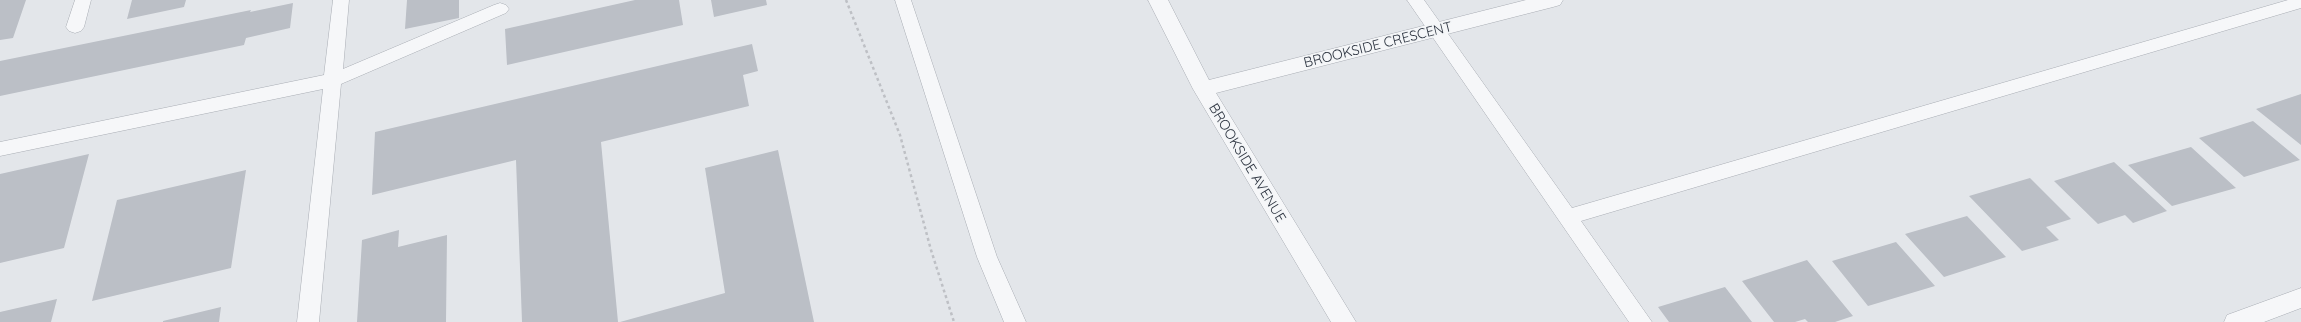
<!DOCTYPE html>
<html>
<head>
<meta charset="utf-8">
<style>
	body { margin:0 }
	canvas { display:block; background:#e3e6ea }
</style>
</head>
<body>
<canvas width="2301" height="322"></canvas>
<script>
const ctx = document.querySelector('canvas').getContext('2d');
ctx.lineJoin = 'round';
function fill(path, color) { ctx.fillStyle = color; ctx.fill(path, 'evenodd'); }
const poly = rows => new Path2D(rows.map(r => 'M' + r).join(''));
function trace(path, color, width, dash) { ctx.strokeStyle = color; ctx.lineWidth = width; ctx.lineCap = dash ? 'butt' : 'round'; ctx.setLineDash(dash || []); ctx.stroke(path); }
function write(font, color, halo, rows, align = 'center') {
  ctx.font = font + ' Quicksand,sans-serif'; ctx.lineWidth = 3; ctx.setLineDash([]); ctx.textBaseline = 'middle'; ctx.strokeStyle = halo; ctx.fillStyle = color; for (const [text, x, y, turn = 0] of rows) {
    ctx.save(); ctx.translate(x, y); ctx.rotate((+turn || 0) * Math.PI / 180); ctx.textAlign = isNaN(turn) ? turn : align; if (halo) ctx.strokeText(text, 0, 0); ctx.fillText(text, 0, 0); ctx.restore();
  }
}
const building = poly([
	[0,0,26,0,13,38,0,40],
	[132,0,186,0,184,7,127,19],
	[407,0,459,0,459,18,405,29],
	[635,0,679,0,683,25,507,65,505,29],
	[711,0,766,0,767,5,714,17],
	[293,3,290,28,246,38,244,45,0,96,0,61,251,10,250,12],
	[752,44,758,71,743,75,749,106,601,142,618,322,522,322,516,160,372,195,375,132],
	[2301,94,2301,145,2256,109],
	[2253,121,2300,160,2244,177,2199,138],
	[2191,147,2236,188,2172,206,2128,165],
	[778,150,814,322,620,322,725,293,705,168],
	[89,154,64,248,0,263,0,174],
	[2114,162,2167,211,2133,223,2125,215,2098,224,2054,181],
	[246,170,231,268,92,301,117,200],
	[2030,178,2071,219,2046,227,2059,240,2022,251,1969,196],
	[1967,216,2006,257,1944,277,1905,234],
	[399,230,398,247,447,235,446,322,357,322,362,240],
	[1896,242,1935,286,1868,306,1832,261],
	[1807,260,1853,316,1835,322,1808,322,1805,319,1795,322,1774,322,1742,281],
	[1725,287,1752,322,1669,322,1658,307],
	[57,299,51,322,0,322,0,312],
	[221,307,219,322,163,322,163,321]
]);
const path = poly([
	[846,0,900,135,931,250,954,322]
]);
const service = poly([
	[75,0,91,0,84,27,81,31,75,33,69,31,66,27,75,0],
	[333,0,349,0,343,69,494,5,500,3,506,5,509,9,506,13,341,84,319,322,297,322,323,89,0,156,0,142,324,75,333,0],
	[895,0,911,0,997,257,1026,322,1004,322,977,257,895,0],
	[1407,0,1424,0,1572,208,2288,0,2301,0,2301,8,1581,221,1652,322,1629,322,1407,0]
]);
const minor = poly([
	[1148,0,1168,0,1209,80,1526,0,1563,0,1560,5,1553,7,1216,93,1356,322,1331,322,1193,89,1148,0]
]);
const tertiary = poly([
	[2301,288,2301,308,2264,322,2224,322,2227,315,2301,288]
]);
const streetNames = [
	["BROOKSIDE CRESCENT",1378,45,-14],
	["BROOKSIDE AVENUE",1247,163,59]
];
fill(building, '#bbbfc6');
trace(service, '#a9adb4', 1);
trace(minor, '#a9adb4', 1);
trace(tertiary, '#a9adb4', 1);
trace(path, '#bec0c5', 2.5, [3, 3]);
fill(service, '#f6f7f9');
fill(minor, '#f6f7f9');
fill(tertiary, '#f6f7f9');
write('14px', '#2d3440', '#f3f5f7', streetNames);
</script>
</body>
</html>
